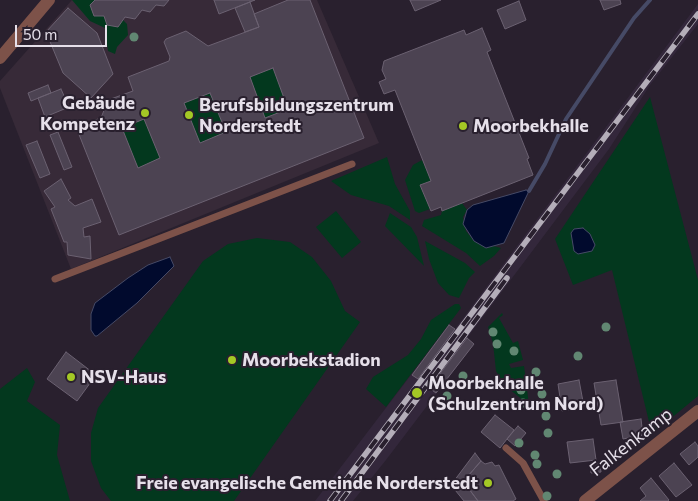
<!DOCTYPE html>
<html>
<head>
<meta charset="utf-8">
<style>
	body { margin:0 }
	#map { position:relative; width:698px; height:501px; overflow:hidden; background:#29202e; font-family:Commissioner,sans-serif }
	canvas { display:block }
	.scale { position:absolute; left:15px; top:25px; width:92px; height:22px; box-sizing:border-box; border:2px solid #e6e0ea; border-top:0; padding-left:6px; font-size:15px; line-height:18px; white-space:nowrap; color:#e6e0ea; -webkit-text-stroke:4px #29202e; paint-order:stroke }
</style>
</head>
<body>
<div id="map">
<canvas width="698" height="501"></canvas>
<div class="scale">50 m</div>
</div>
<script>
const ctx = document.querySelector('canvas').getContext('2d');
ctx.lineJoin = 'round';
function fill(path, color) { ctx.fillStyle = color; ctx.fill(path, 'evenodd'); }
const poly = rows => new Path2D(rows.map(r => 'M' + r).join(''));
function trace(path, color, width, dash) { ctx.strokeStyle = color; ctx.lineWidth = width; ctx.lineCap = dash ? 'butt' : 'round'; ctx.setLineDash(dash || []); ctx.stroke(path); }
function write(font, color, halo, rows, align = 'center') {
  ctx.font = font + ' Commissioner,sans-serif'; ctx.lineWidth = 4; ctx.setLineDash([]); ctx.textBaseline = 'middle'; ctx.strokeStyle = halo; ctx.fillStyle = color; for (const [text, x, y, turn = 0] of rows) {
    ctx.save(); ctx.translate(x, y); ctx.rotate((+turn || 0) * Math.PI / 180); ctx.textAlign = isNaN(turn) ? turn : align; if (halo) ctx.strokeText(text, 0, 0); ctx.fillText(text, 0, 0); ctx.restore();
  }
}
const built = poly([
	[698,4,698,24,650,85,609,149,467,338,474,344,386,460,353,501,315,501,449,325,455,329]
]);
const education = poly([
	[72,0,317,0,379,143,71,269,0,88,0,81]
]);
const green = poly([
	[72,0,95,0,90,5,94,16,104,16,108,25,123,20,127,24,128,35,117,47,115,54,108,51,105,28,90,21],
	[273,68,288,109,265,118,250,77],
	[210,93,226,132,200,143,184,103],
	[650,97,698,280,698,396,652,434,612,270,573,285,555,239],
	[144,119,160,158,138,168,122,128],
	[387,157,395,184,410,211,410,220,389,206,351,195,331,181],
	[422,160,431,181,420,185,430,209,419,213,415,211,405,180,413,165],
	[462,203,467,210,463,217,466,231,474,241,501,248,494,256,480,266,466,253,422,226,424,220,441,215,442,211],
	[336,211,361,242,342,258,316,227],
	[390,213,411,227,417,237,424,266,385,226],
	[257,238,290,242,312,257,331,281,345,311,360,322,234,501,111,501,101,488,91,461,91,433,98,408,203,261,228,244],
	[425,241,465,263,475,272,469,278,459,298,449,295,438,283,429,259],
	[455,304,459,304,461,308,386,407,366,389,373,377,408,355,421,339,431,320],
	[502,313,503,315,499,318,513,343,518,341,523,360,509,364,511,368,524,366,529,405,503,384,496,371,493,343,488,327],
	[27,368,35,382,27,401,60,425,57,455,70,501,0,501,0,389]
]);
const water = poly([
	[526,190,529,191,504,243,486,248,474,241,463,224,467,210,473,205,526,190],
	[583,228,590,234,595,245,592,251,578,254,574,251,571,233,574,229,583,228],
	[170,257,174,266,137,303,97,336,95,336,91,330,91,314,95,303,128,278,148,265,170,257]
]);
const stream = poly([
	[529,191,545,164,566,119,634,18,650,0]
]);
const building = poly([
	[95,0,169,0,164,6,156,5,150,12,142,10,135,19,125,17,118,27,107,25,104,16,94,16,90,5,95,0],
	[214,0,255,0,219,14,214,0],
	[288,0,310,0,364,138,119,235,76,127,101,118,108,100,133,91,128,77,169,61,170,57,164,42,166,39,186,31,208,46,259,27,254,14,288,0],
	[273,68,288,109,265,118,250,77,273,68],
	[210,93,226,132,200,143,184,103,210,93],
	[144,119,160,158,138,168,122,128,144,119],
	[410,0,441,0,415,11,410,0],
	[600,0,620,0,621,4,604,10,600,0],
	[519,1,526,20,505,29,497,10,519,1],
	[250,2,259,27,245,32,235,8,250,2],
	[68,8,97,33,113,74,91,98,63,73,46,32,68,8],
	[482,28,491,50,487,52,529,158,527,159,533,175,442,211,441,207,431,211,420,185,431,181,395,90,384,94,379,82,386,79,382,70,384,61,464,30,466,35,482,28],
	[48,85,51,93,31,101,28,93,48,85],
	[61,89,69,107,45,117,38,98,61,89],
	[58,132,72,167,64,170,50,135,58,132],
	[37,141,50,174,40,178,26,145,37,141],
	[61,179,71,198,68,200,75,206,92,199,101,222,83,228,84,237,90,236,91,259,68,255,67,242,64,242,51,209,55,207,44,191,61,179],
	[449,325,455,329,418,379,412,375,449,325],
	[467,338,474,344,436,393,429,388,467,338],
	[66,352,96,375,77,401,47,379,66,352],
	[579,380,584,407,562,411,558,384,579,380],
	[616,380,623,422,601,425,594,383,616,380],
	[495,415,514,430,500,448,481,432,495,415],
	[641,419,643,435,623,439,620,422,641,419],
	[518,426,526,433,515,446,507,439,518,426],
	[593,439,596,460,570,463,567,442,593,439],
	[695,442,698,446,698,457,689,465,680,454,695,442],
	[475,453,481,461,468,476,470,480,466,485,478,501,464,501,451,485,475,453],
	[481,461,485,464,492,462,495,466,499,465,516,499,513,501,478,501,466,485,470,480,468,476,481,461],
	[600,463,601,472,591,473,590,464,600,463],
	[674,463,692,485,676,497,659,476,674,463],
	[651,478,669,500,668,501,640,501,646,496,640,488,651,478]
]);
const lane = poly([
	[55,279,352,164],
	[506,448,523,463,544,501]
]);
const street = poly([
	[0,58,49,0],
	[585,501,698,411]
]);
const rail = poly([
	[330,501,698,14],
	[341,501,507,278]
]);
const trees = [
	[134,37],
	[606,327],
	[493,332],
	[497,344],
	[514,351],
	[578,356],
	[536,372],
	[463,376],
	[508,383],
	[521,390],
	[542,394],
	[447,396],
	[523,403],
	[546,416],
	[548,433],
	[519,443],
	[535,455],
	[537,464],
	[557,474],
	[547,496]
];
const markers = [
	[145,113,5,"#a4c825"],
	[189,115,5,"#a4c825"],
	[463,126,5,"#a4c825"],
	[232,360,5,"#a4c825"],
	[71,377,5,"#a4c825"],
	[417,393,6,"#a4c825"],
	[488,483,5,"#a4c825"]
];
const poiNames = [
	["Gebäude",135,103,"right"],
	["Kompetenz",135,124,"right"],
	["Berufsbildungszentrum",199,105],
	["Norderstedt",199,126],
	["Moorbekhalle",473,126],
	["Moorbekstadion",242,360],
	["NSV-Haus",81,377],
	["Moorbekhalle",428,383],
	["(Schulzentrum Nord)",428,404],
	["Freie evangelische Gemeinde Norderstedt",478,483,"right"]
];
const streetNames = [
	["Falkenkamp",631,442,-38]
];
fill(built, '#33273b');
fill(education, '#372a38');
fill(green, '#03381e');
fill(water, '#010a2d');
trace(water, '#464a66', 1);
trace(stream, '#464a66', 4);
fill(building, '#4c4352');
trace(building, '#6b6171', 1);
trace(lane, '#7d5249', 7);
trace(street, '#7d5249', 12);
trace(rail, '#b4aeb9', 5.5);
trace(rail, '#29202e', 4, [11]);
ctx.fillStyle = '#618772';
for (const [x, y] of trees) { ctx.beginPath(); ctx.arc(x, y, 4.5, 0, 2 * Math.PI); ctx.fill(); }
for (const [x, y, r, color] of markers) { const dot = new Path2D(); dot.arc(x, y, r, 0, 2 * Math.PI); ctx.fillStyle = color; ctx.fill(dot); trace(dot, '#29202e', 2); }
write('bold 18px', '#e6e0ea', '#29202e', poiNames, 'left');
write('18px', '#e6e0ea', '#29202e', streetNames);
</script>
</body>
</html>
